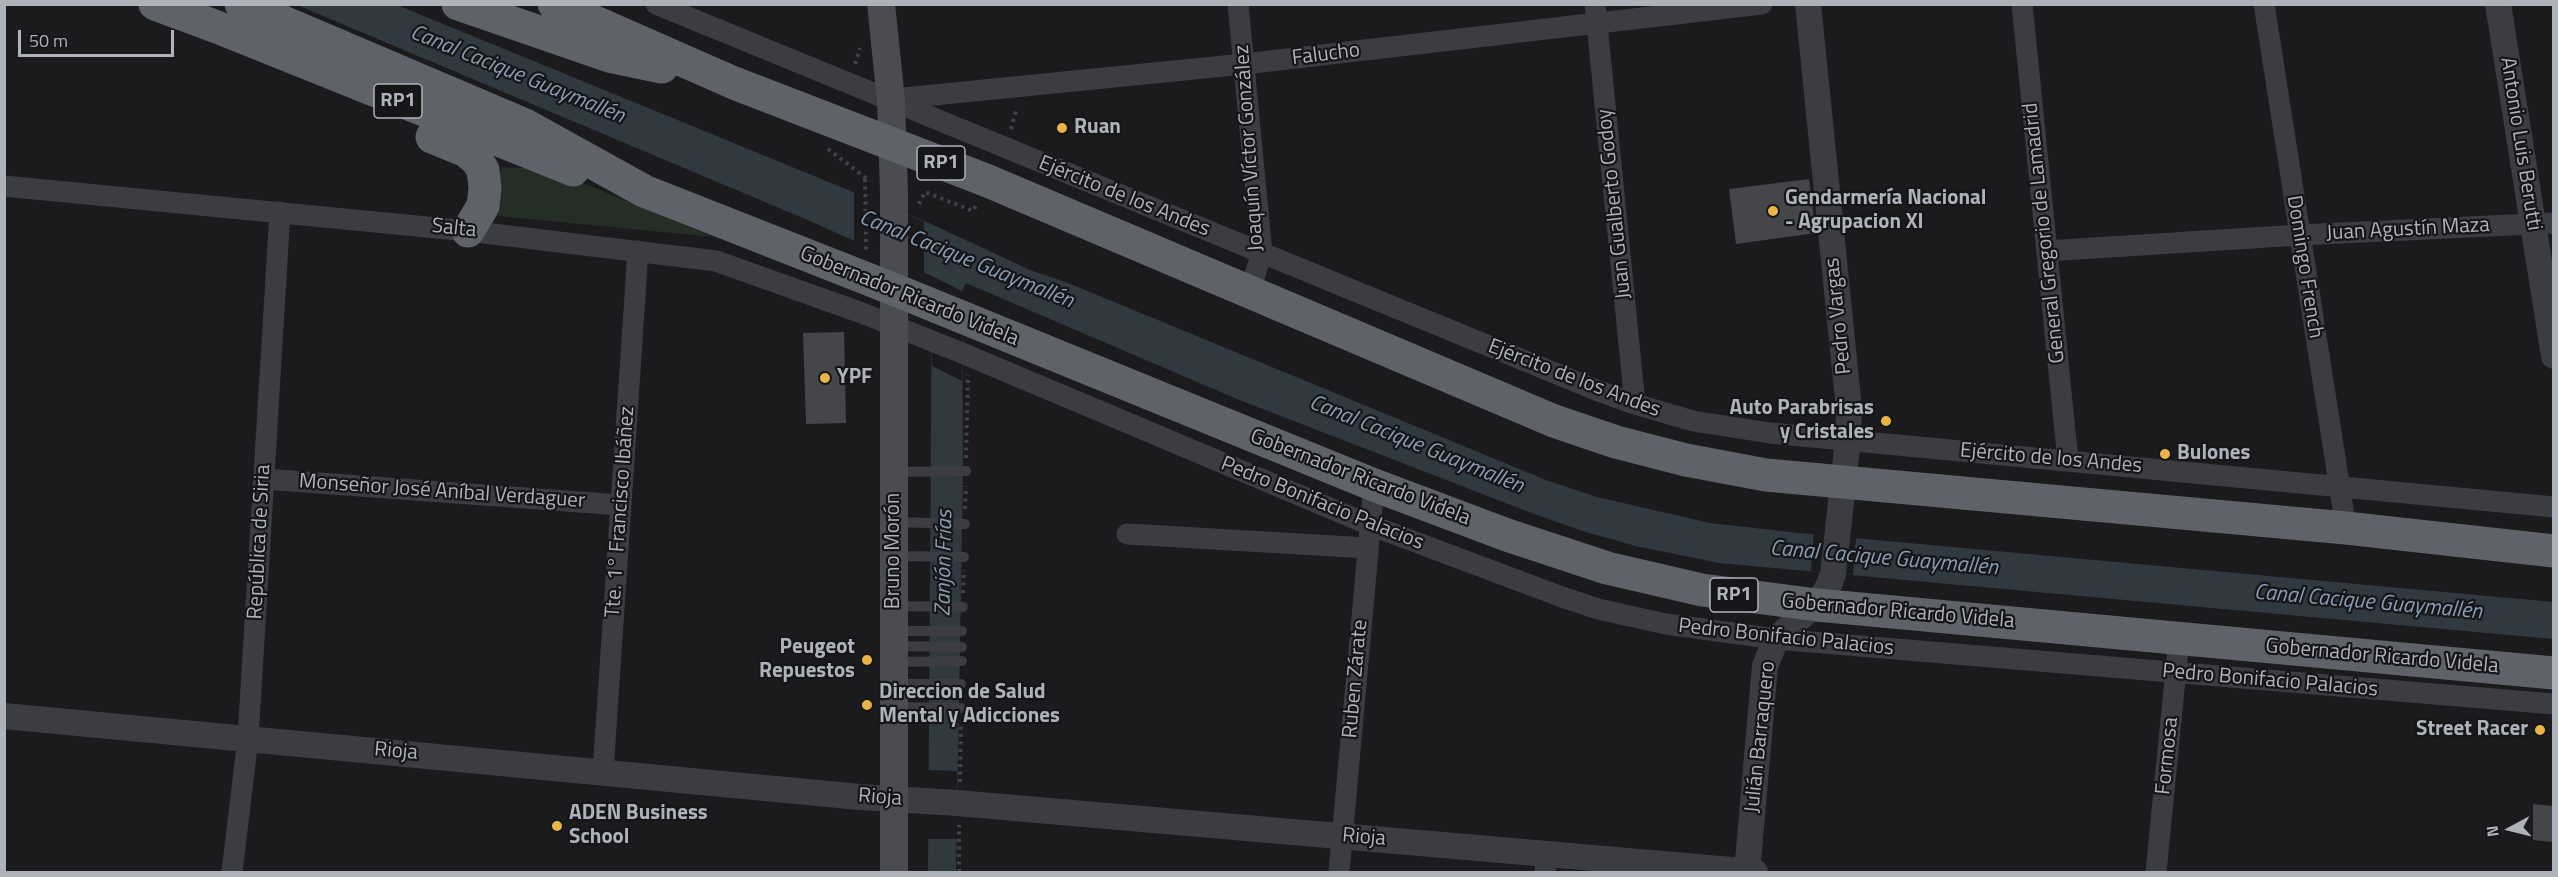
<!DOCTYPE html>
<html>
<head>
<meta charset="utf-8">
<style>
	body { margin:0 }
	#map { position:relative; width:2558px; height:877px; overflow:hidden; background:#1b1b1d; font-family:"Titillium Web",sans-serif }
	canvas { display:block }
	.frame { position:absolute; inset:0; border:6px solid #aeb2bb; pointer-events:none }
	.north { position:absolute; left:2480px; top:799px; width:60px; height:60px; -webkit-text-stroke:4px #161518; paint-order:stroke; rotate:263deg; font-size:16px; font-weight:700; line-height:24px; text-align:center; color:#aeb2bb }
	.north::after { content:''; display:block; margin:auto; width:21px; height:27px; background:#aeb2bb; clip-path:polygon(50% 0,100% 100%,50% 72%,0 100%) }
	.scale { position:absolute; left:18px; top:30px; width:156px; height:27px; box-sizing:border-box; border:3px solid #aeb2bb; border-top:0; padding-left:8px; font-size:18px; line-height:21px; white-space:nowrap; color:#aeb2bb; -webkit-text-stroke:4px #161518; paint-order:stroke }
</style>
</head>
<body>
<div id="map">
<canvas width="2558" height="877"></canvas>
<div class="frame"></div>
<div class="north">N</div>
<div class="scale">50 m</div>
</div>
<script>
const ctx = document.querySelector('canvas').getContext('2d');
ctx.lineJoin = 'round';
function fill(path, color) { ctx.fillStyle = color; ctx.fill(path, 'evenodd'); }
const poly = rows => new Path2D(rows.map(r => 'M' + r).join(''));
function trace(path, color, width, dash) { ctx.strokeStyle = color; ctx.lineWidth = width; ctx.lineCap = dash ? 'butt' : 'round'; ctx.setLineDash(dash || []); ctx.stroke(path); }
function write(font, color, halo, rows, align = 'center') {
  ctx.font = font + ' "Titillium Web",sans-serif'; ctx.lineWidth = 4.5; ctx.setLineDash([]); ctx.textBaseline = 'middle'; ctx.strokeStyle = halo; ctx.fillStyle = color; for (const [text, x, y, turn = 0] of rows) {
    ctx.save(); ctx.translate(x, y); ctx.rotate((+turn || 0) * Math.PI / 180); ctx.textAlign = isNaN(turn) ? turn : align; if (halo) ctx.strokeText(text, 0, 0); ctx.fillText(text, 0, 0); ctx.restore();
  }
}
const green = poly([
	[501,167,549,169,714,237,498,216]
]);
const water = poly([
	[297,5,397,5,931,224,1030,270,1068,283,1546,480,1597,497,1710,523,1799,533,2553,602,2553,639,1719,563,1636,546,1582,531,1529,512,1237,399,966,283,962,291,963,471,956,872,928,872,932,276,810,221]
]);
const pier = poly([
	[854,192,924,222,924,273,854,241],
	[932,276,962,291,962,381,932,366],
	[1814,534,1856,538,1853,575,1811,571],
	[928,770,957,771,957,839,928,839]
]);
const building = poly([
	[1809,179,1816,233,1736,244,1729,189],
	[844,332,846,423,806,424,803,333],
	[2533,804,2553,806,2553,842,2533,840]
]);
const path = poly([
	[855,64,860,48],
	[1011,129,1017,107],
	[828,149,870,181],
	[865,179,866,250],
	[919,204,925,192,973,211,977,204],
	[966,458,968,375],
	[965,509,966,486],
	[963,593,964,570],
	[960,782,961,723],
	[959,872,959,825]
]);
const service = poly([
	[894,472,966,471],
	[894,522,965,524],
	[894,556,964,557],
	[894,606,963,607],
	[894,631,962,631],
	[894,646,962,647],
	[894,662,962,661],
	[894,684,961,684],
	[894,707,961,708]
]);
const minor = poly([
	[656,4,1596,390,1635,404,1693,421,1770,433,2554,507],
	[1238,4,1262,253,1250,290],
	[1595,4,1635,404],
	[2022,4,2068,461],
	[2264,4,2346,528],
	[894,99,1244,64,1762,4],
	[4,186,468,231,716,261,862,313,962,353,1370,525,1562,597,1598,609,1666,624,1776,639,2554,704],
	[2047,251,2299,235,2554,223],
	[264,479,621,505],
	[1127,534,1368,548],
	[603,772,638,251],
	[232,872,248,738,280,212],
	[1339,872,1374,485],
	[1545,872,1547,854],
	[2156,872,2179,639]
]);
const tertiary = poly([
	[2498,4,2554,356],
	[4,716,860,797,957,803,1755,872],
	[1747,872,1765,666,1776,639,1811,608,1817,605,1828,587,1833,574,1848,440,1849,409,1808,4]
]);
const secondary = poly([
	[881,4,891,100,894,192,894,872]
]);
const trunk = poly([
	[155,4,217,27,573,170],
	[241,4,525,125,644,191,893,289,1374,485,1507,535,1607,568,1702,590,1817,605,2554,673],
	[458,4,609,56,662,67],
	[554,4,734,83,988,181,1554,421,1616,442,1686,460,1766,475,2346,528,2554,551],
	[432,137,466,151,476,159,483,170,485,188,483,206,468,231]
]);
const markers = [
	[1062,128,6,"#eab546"],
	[1773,211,6,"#eab546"],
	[825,378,6,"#eab546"],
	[1886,421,6,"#eab546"],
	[2165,454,6,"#eab546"],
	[867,660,6,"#eab546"],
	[867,705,6,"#eab546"],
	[2540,730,6,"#eab546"],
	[557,826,6,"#eab546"]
];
const shields = [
	[398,101,48],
	[941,163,48],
	[1734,595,48]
];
const shieldNames = [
	["RP1",398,101],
	["RP1",941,163],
	["RP1",1734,595]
];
const streetNames = [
	["Falucho",1326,55,-7],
	["Antonio Luis Berutti",2520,144,81],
	["Joaquín Víctor González",1250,148,-94],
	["Ejército de los Andes",1124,197,22],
	["Juan Gualberto Godoy",1615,204,-96],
	["Salta",454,229,6],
	["Juan Agustín Maza",2408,230,-3],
	["General Gregorio de Lamadrid",2045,233,-96],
	["Domingo French",2304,267,81],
	["Gobernador Ricardo Videla",909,297,22],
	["Pedro Vargas",1839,316,-96],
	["Ejército de los Andes",1574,379,21],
	["Ejército de los Andes",2051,459,5],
	["Gobernador Ricardo Videla",1360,478,21],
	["Monseñor José Aníbal Verdaguer",442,492,4],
	["Pedro Bonifacio Palacios",1322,504,22],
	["Tte. 1° Francisco Ibáñez",621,512,-86],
	["República de Siria",260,542,-87],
	["Bruno Morón",894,551,-90],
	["Gobernador Ricardo Videla",1898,612,5],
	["Pedro Bonifacio Palacios",1786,638,6],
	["Gobernador Ricardo Videla",2382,657,5],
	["Ruben Zárate",1356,679,-85],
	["Pedro Bonifacio Palacios",2270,681,5],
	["Julián Barraquero",1761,737,-84],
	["Rioja",396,752,5],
	["Formosa",2168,756,-84],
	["Rioja",880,798,4],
	["Rioja",1364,838,5]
];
const poiNames = [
	["Ruan",1074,128],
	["Gendarmería Nacional",1785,199],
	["- Agrupacion XI",1785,223],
	["YPF",837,378],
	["Auto Parabrisas",1874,409,"right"],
	["y Cristales",1874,433,"right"],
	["Bulones",2177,454],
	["Peugeot",855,648,"right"],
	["Repuestos",855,672,"right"],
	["Direccion de Salud",879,693],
	["Mental y Adicciones",879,717],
	["Street Racer",2528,730,"right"],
	["ADEN Business",569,814],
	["School",569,838]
];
const waterNames = [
	["Canal Cacique Guaymallén",517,75,22],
	["Canal Cacique Guaymallén",966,260,22],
	["Canal Cacique Guaymallén",1416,445,22],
	["Canal Cacique Guaymallén",1884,559,5],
	["Zanjón Frías",945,563,-89],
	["Canal Cacique Guaymallén",2368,603,5]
];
fill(green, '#242d26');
fill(water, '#313940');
fill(pier, '#1b1b1d');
fill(building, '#45464a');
trace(path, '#424348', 4, [3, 4.5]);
trace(service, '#3c3d42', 10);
trace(minor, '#3c3d42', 21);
trace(tertiary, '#3c3d42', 26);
trace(secondary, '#4a4c51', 28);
trace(trunk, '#606269', 33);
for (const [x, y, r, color] of markers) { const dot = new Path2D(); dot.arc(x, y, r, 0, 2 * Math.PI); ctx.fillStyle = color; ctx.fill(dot); trace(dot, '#161518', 2); }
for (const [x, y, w] of shields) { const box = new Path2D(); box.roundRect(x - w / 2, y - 17, w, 34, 4.5); ctx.fillStyle = '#161518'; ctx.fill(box); trace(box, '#aeb2bb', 1.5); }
write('bold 20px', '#aeb2bb', null, shieldNames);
write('21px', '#aeb2bb', '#161518', streetNames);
write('bold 21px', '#aeb2bb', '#161518', poiNames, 'left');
write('italic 22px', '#879eb4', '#161518', waterNames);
</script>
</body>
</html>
